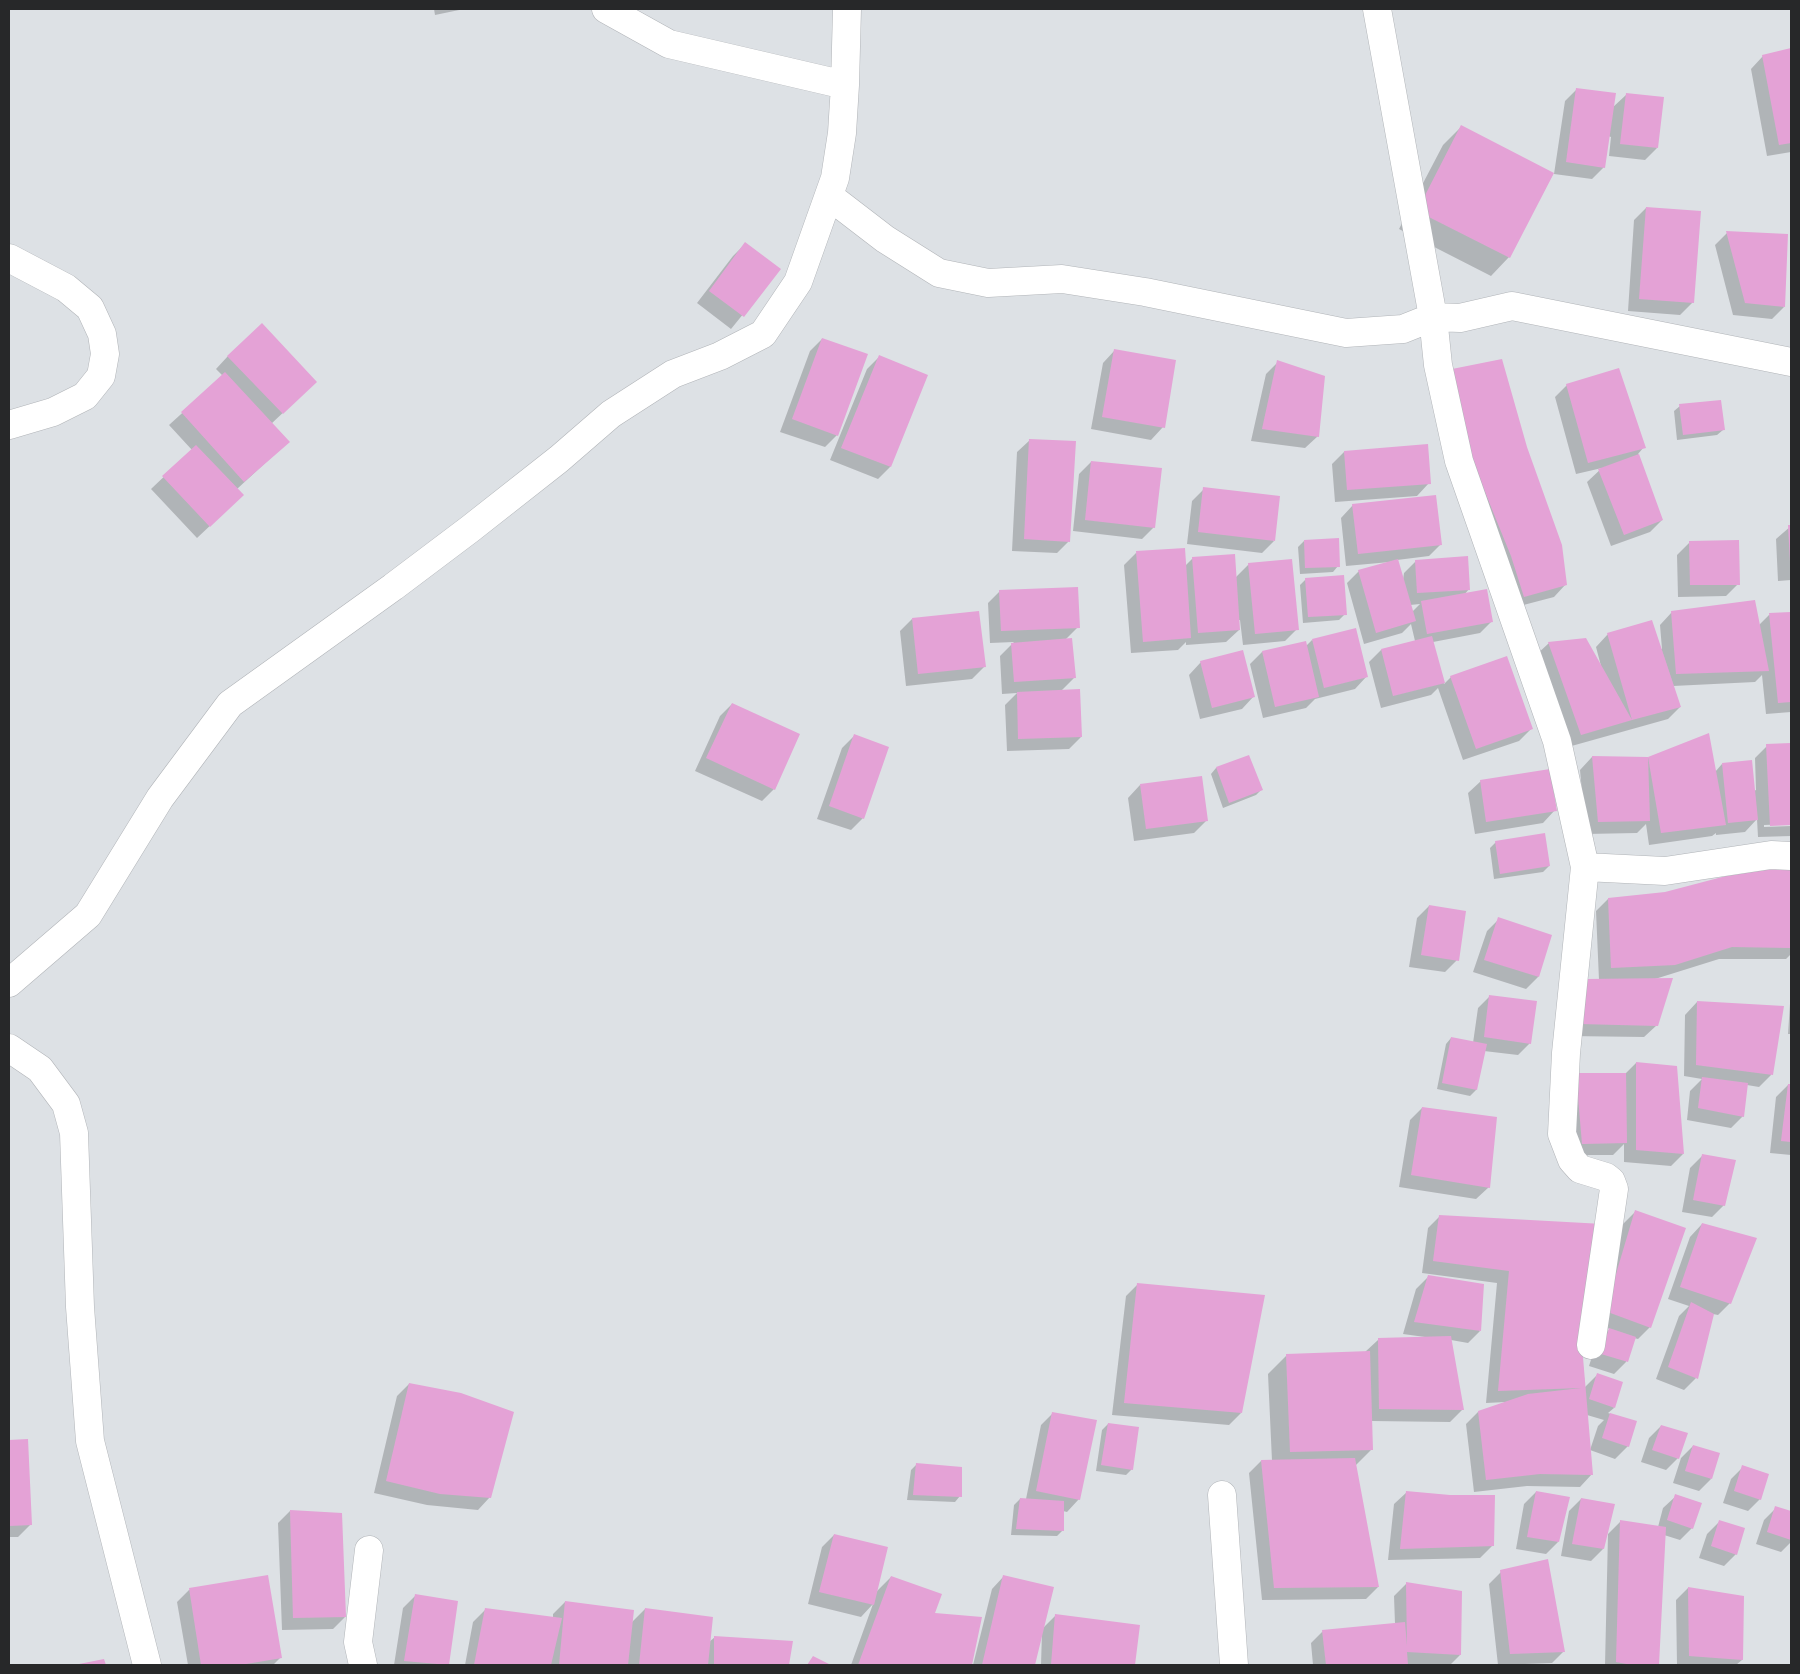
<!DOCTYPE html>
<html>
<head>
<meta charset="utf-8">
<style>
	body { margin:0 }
	#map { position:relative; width:1800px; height:1674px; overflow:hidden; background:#dde1e5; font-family:"Roboto Serif",serif }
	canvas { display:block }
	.frame { position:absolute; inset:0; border:10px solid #272829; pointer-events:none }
</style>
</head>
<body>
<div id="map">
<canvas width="1800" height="1674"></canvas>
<div class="frame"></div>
</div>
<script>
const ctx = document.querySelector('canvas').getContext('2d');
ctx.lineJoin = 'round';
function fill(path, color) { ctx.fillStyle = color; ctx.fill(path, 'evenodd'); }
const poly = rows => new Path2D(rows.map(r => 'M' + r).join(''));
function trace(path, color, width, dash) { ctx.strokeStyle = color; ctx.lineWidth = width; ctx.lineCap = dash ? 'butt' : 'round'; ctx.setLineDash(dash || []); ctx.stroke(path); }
const shadow = poly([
	[434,9,464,9,435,15],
	[1791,49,1791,152,1767,156,1751,69,1763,56],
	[1577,89,1612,108,1626,95,1657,148,1645,160,1609,156,1611,137,1608,136,1604,167,1592,179,1554,174,1565,101],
	[1461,127,1553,174,1509,257,1491,276,1399,229,1443,145],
	[1646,208,1693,302,1680,315,1628,311,1634,220],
	[1727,233,1784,307,1772,319,1733,315,1715,245],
	[745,244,779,270,731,329,697,303,733,256],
	[822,339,837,435,825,447,780,432,810,351],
	[1115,350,1163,427,1151,440,1091,429,1103,363],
	[228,356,303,394,271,424,288,442,237,489,230,507,197,538,151,489,192,450,169,425,223,376,216,369],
	[879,357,927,376,890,467,878,479,830,460,867,369],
	[1278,362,1318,436,1305,448,1251,441,1266,374],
	[1440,382,1566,584,1554,597,1512,608],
	[1567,385,1644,447,1638,454,1662,520,1650,532,1611,546,1587,482,1602,468,1576,474,1555,397],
	[1680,406,1723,430,1717,435,1677,440,1674,411],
	[1030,440,1069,541,1057,553,1012,551,1017,452],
	[1427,445,1429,483,1417,496,1335,502,1332,464,1344,452],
	[1091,462,1154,527,1142,539,1073,531,1079,474],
	[1204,489,1274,541,1262,553,1187,544,1192,501],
	[1353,505,1441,544,1429,556,1397,560,1403,580,1404,573,1416,561,1469,589,1464,595,1492,621,1480,633,1433,642,1444,684,1451,677,1531,729,1519,741,1463,760,1438,688,1431,695,1381,708,1369,662,1381,650,1415,641,1411,624,1402,633,1364,644,1347,583,1359,571,1390,562,1346,566,1341,518],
	[1420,604,1412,612,1410,605],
	[1791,526,1791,580,1778,581,1776,539],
	[1304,541,1338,566,1333,572,1300,574,1298,547],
	[1690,542,1738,584,1726,596,1678,597,1677,555],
	[1136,553,1185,566,1193,558,1235,578,1249,564,1297,629,1285,641,1243,645,1240,620,1238,620,1239,630,1226,642,1186,645,1186,642,1178,650,1131,653,1124,565],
	[1306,579,1345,614,1339,620,1303,623,1300,585],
	[1000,591,1078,627,1066,639,1074,678,1061,691,1081,737,1069,749,1007,751,1005,705,1017,693,1002,694,1000,656,1014,642,990,643,988,603],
	[1672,612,1759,625,1769,615,1791,613,1791,712,1766,714,1762,675,1755,682,1673,686,1680,707,1668,719,1568,747,1536,655,1549,643,1601,666,1596,647,1608,634,1662,649,1660,625],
	[912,619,984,667,972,679,906,686,900,631],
	[1312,640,1367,676,1355,689,1315,699,1306,708,1263,718,1250,664,1262,652,1306,646],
	[1201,662,1254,696,1242,709,1200,719,1189,675],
	[732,704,774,789,762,801,695,771,720,716],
	[854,736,863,818,851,830,817,819,842,748],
	[1791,745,1791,824,1764,825,1764,827,1791,826,1791,836,1758,837,1757,819,1745,832,1716,835,1716,833,1712,836,1649,845,1646,824,1637,833,1586,834,1580,770,1592,757,1649,758,1715,772,1722,764,1754,791,1756,790,1755,758,1767,746],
	[1249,757,1261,790,1256,795,1223,808,1211,774,1216,768],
	[1481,781,1555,810,1543,823,1475,834,1468,793],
	[1140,785,1206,821,1194,833,1134,841,1128,798],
	[1496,842,1549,866,1543,872,1494,879,1490,848],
	[1791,868,1791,954,1786,959,1719,959,1655,979,1657,1025,1644,1037,1568,1036,1599,980,1596,911,1608,899,1665,893],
	[1429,906,1457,960,1445,972,1409,967,1417,918],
	[1499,919,1551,936,1538,977,1526,989,1473,972,1487,931],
	[1791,988,1791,1034,1788,1034],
	[1490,996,1530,1043,1518,1055,1484,1051,1476,1090,1470,1096,1437,1089,1446,1044,1451,1038,1473,1043,1478,1008],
	[1697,1002,1782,1007,1771,1075,1759,1087,1747,1085,1743,1116,1731,1128,1687,1120,1690,1091,1702,1079,1684,1076,1685,1015],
	[1636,1063,1683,1154,1671,1166,1624,1162,1624,1144,1613,1155,1570,1155,1564,1087,1625,1074],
	[1788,1085,1791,1086,1791,1155,1770,1153,1776,1097],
	[1422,1108,1489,1187,1476,1199,1399,1187,1410,1120],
	[1702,1156,1724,1205,1712,1217,1682,1212,1690,1168],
	[1635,1212,1650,1327,1638,1339,1634,1338,1626,1362,1614,1374,1589,1366,1597,1341,1610,1329,1593,1324,1623,1224],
	[1440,1216,1601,1226,1580,1334,1585,1387,1597,1375,1614,1408,1608,1413,1635,1422,1628,1446,1615,1459,1590,1450,1598,1426,1604,1420,1587,1415,1592,1474,1580,1487,1527,1486,1474,1492,1466,1424,1478,1412,1506,1402,1486,1403,1497,1283,1422,1273,1428,1228],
	[1702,1224,1730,1303,1718,1315,1713,1314,1696,1378,1684,1390,1656,1379,1679,1316,1689,1306,1668,1299,1690,1237],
	[1428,1277,1480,1331,1468,1343,1451,1340,1463,1409,1450,1422,1371,1421,1372,1449,1355,1466,1378,1587,1366,1599,1262,1600,1249,1473,1261,1461,1272,1461,1268,1374,1287,1355,1365,1352,1378,1340,1425,1337,1403,1334,1416,1289],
	[1138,1284,1241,1413,1229,1425,1112,1415,1126,1296],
	[409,1384,490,1497,478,1510,427,1505,374,1493,397,1396],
	[1053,1413,1079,1499,1067,1512,1063,1511,1063,1530,1057,1536,1011,1535,1014,1505,1020,1499,1026,1499,1041,1425],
	[1108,1424,1132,1469,1126,1475,1096,1471,1102,1430],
	[1661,1426,1678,1458,1666,1470,1641,1462,1649,1438],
	[27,1440,31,1524,18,1537,9,1537,9,1441],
	[1693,1446,1711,1479,1699,1491,1673,1483,1681,1458],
	[917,1464,960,1496,955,1502,907,1500,911,1470],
	[1743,1467,1760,1499,1748,1511,1723,1503,1731,1479],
	[1407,1492,1492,1546,1480,1558,1388,1560,1394,1504],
	[1536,1492,1558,1542,1546,1554,1516,1549,1524,1504],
	[1676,1496,1692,1528,1680,1540,1664,1535,1658,1665,1605,1665,1608,1534,1620,1522,1658,1527,1663,1508],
	[1581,1499,1614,1505,1603,1549,1591,1561,1561,1556,1569,1511],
	[1776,1508,1791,1513,1791,1542,1781,1552,1756,1544,1764,1520],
	[290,1511,345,1617,333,1629,282,1630,278,1523],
	[1719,1522,1736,1554,1724,1566,1699,1558,1707,1534],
	[834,1535,876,1592,891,1577,934,1614,980,1618,970,1665,851,1665,873,1604,861,1617,808,1604,822,1547],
	[1501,1572,1564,1651,1552,1663,1498,1665,1489,1584],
	[1004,1576,1042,1629,1056,1615,1138,1626,1134,1665,1041,1665,1042,1632,1034,1665,973,1665,992,1589],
	[267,1577,280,1658,273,1665,188,1665,177,1602,189,1590],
	[1406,1584,1461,1592,1460,1655,1450,1665,1313,1665,1311,1643,1323,1631,1395,1624,1394,1596],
	[1688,1588,1743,1597,1742,1660,1736,1665,1677,1665,1676,1600],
	[416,1595,457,1602,447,1665,394,1665,403,1608],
	[565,1602,631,1623,645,1609,709,1642,715,1637,792,1642,788,1665,465,1665,473,1622,485,1610,553,1618,553,1614]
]);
const building = poly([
	[1791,48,1791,143,1779,145,1762,55],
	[1576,88,1616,93,1605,168,1566,162],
	[1626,93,1664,97,1658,148,1620,144],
	[1461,125,1554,173,1510,258,1417,211],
	[1646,207,1701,211,1694,303,1639,299],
	[1726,231,1788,234,1785,307,1745,303],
	[745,242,781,269,744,317,709,291],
	[262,323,317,382,283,414,227,356],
	[822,338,868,354,838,436,792,419],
	[1114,349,1176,360,1165,428,1102,417],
	[879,355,928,375,891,467,841,448],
	[1502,359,1527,447,1562,545,1567,585,1524,597,1511,556,1474,465,1452,369],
	[1277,360,1325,376,1319,437,1262,429],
	[1619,368,1646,448,1588,463,1566,384],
	[225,372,290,442,244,482,181,412],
	[1721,400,1725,430,1683,435,1679,404],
	[1029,439,1076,441,1070,542,1024,539],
	[1428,444,1431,484,1347,490,1344,451],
	[196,445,244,495,210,527,162,476],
	[1639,454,1663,520,1624,535,1598,469],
	[1091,461,1162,468,1155,528,1085,520],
	[1203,487,1280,496,1275,541,1198,532],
	[1436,495,1442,545,1358,554,1352,504],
	[1788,525,1791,525,1791,561,1790,561],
	[1339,538,1340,567,1305,568,1304,540],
	[1739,540,1740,585,1690,585,1689,541],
	[1185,548,1191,638,1143,642,1136,551],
	[1235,554,1240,630,1198,633,1192,557],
	[1468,556,1470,590,1417,593,1415,560],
	[1292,559,1299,630,1255,634,1248,563],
	[1398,559,1416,621,1376,633,1358,570],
	[1344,575,1347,615,1308,617,1305,578],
	[1078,587,1080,628,1001,631,999,590],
	[1487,589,1493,622,1427,634,1421,601],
	[1755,600,1769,671,1676,674,1671,611],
	[979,611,986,667,918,674,912,618],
	[1791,612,1791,702,1778,703,1769,613],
	[1652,620,1681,707,1632,720,1607,633],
	[1356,628,1368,677,1324,688,1312,639],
	[1432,636,1445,683,1393,696,1381,649],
	[1072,638,1076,678,1014,682,1011,643],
	[1586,638,1632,720,1581,735,1548,642],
	[1306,641,1319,697,1275,707,1262,651],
	[1243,650,1255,697,1212,708,1200,661],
	[1507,656,1533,729,1476,749,1450,676],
	[1080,689,1082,737,1018,739,1017,692],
	[732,703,800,734,775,790,706,758],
	[1709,733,1726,825,1661,833,1648,757],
	[854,734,889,747,864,819,829,806],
	[1791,743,1791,825,1770,826,1766,744],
	[1249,755,1263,790,1229,803,1216,767],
	[1592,756,1648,757,1650,821,1598,822],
	[1752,760,1758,820,1728,823,1722,763],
	[1550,769,1557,811,1486,822,1480,780],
	[1202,776,1208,821,1146,829,1140,784],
	[1545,833,1550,866,1500,874,1495,841],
	[1791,866,1791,948,1732,947,1675,965,1611,968,1608,898,1665,892,1726,876],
	[1429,905,1466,911,1459,961,1421,955],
	[1498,917,1552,935,1539,977,1484,960],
	[1673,978,1658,1026,1580,1024,1587,979],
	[1489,995,1537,1001,1531,1044,1484,1037],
	[1697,1001,1784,1006,1773,1075,1696,1065],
	[1451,1037,1487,1044,1477,1090,1442,1083],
	[1636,1062,1677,1066,1684,1154,1636,1150],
	[1576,1073,1626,1073,1627,1143,1582,1144],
	[1702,1077,1748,1083,1744,1117,1698,1108],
	[1788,1084,1791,1084,1791,1142,1781,1141],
	[1422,1107,1497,1117,1490,1188,1411,1175],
	[1702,1154,1736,1160,1725,1206,1693,1200],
	[1635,1210,1686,1228,1651,1328,1605,1311],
	[1439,1215,1603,1224,1581,1334,1593,1475,1540,1474,1486,1480,1478,1411,1528,1394,1581,1388,1498,1391,1509,1271,1433,1261],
	[1702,1223,1757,1238,1731,1304,1680,1287],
	[1428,1275,1484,1284,1481,1331,1414,1322],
	[1137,1283,1265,1295,1242,1413,1124,1403],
	[1691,1302,1714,1314,1698,1379,1668,1367],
	[1609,1328,1636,1337,1628,1362,1601,1354],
	[1451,1336,1464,1410,1379,1409,1378,1338],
	[1370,1351,1373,1450,1290,1452,1286,1354],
	[1597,1373,1623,1382,1615,1408,1589,1399],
	[409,1383,461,1393,514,1412,491,1498,440,1494,386,1481],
	[1052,1412,1097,1420,1080,1500,1036,1491],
	[1610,1413,1637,1421,1629,1447,1602,1438],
	[1108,1423,1139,1427,1133,1470,1101,1465],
	[1661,1425,1688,1433,1679,1459,1652,1450],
	[28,1439,32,1525,9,1526,9,1440],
	[1693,1445,1720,1453,1712,1479,1685,1471],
	[1355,1458,1379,1587,1274,1588,1261,1460],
	[916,1463,962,1467,962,1497,913,1495],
	[1742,1465,1769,1474,1761,1500,1734,1491],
	[1406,1491,1450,1495,1495,1495,1494,1546,1400,1549],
	[1536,1491,1570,1497,1559,1542,1527,1537],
	[1675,1494,1702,1503,1693,1529,1667,1520],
	[1020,1498,1064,1501,1064,1531,1016,1529],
	[1581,1498,1615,1504,1604,1549,1572,1544],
	[1775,1506,1791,1511,1791,1540,1767,1532],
	[290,1510,342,1513,346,1617,293,1618],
	[1620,1520,1666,1527,1659,1665,1632,1665,1616,1662],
	[1719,1520,1745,1528,1737,1555,1711,1546],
	[834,1534,888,1547,874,1605,819,1592],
	[1548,1559,1565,1652,1510,1654,1500,1570],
	[268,1575,282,1658,240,1665,201,1665,189,1588],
	[1003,1575,1054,1587,1035,1665,982,1665],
	[891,1576,942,1594,935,1613,982,1617,972,1665,858,1665],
	[1406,1582,1462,1591,1461,1655,1407,1652,1408,1665,1326,1665,1322,1630,1405,1622,1407,1646],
	[1688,1587,1744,1596,1743,1660,1689,1656],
	[415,1594,458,1601,449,1665,404,1661],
	[565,1601,634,1610,628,1665,559,1665],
	[485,1608,562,1618,551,1665,474,1665],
	[645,1608,713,1617,708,1665,639,1665],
	[1055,1614,1140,1625,1135,1665,1051,1665],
	[714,1636,793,1641,789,1665,714,1665],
	[813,1656,831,1665,807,1665],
	[104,1659,106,1665,79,1665,79,1664]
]);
const street = poly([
	[1377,9,1433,317,1438,365,1459,461,1557,741,1585,867,1566,1053,1562,1134,1572,1160,1580,1169,1606,1177,1611,1181,1614,1189,1591,1345],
	[845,85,847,9],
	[829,196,885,239,939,273,988,283,1062,279,1145,292,1346,333,1403,329,1433,317,1460,318,1512,306,1791,362],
	[9,258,66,288,90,308,102,334,105,354,101,376,85,396,53,412,9,425],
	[1585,867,1665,871,1771,855,1791,856],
	[9,983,88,915,160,798,230,704,393,587,470,529,559,459,611,414,673,374,720,356,763,334,798,282,835,178,842,133,845,85,669,44,606,9],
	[9,1048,40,1069,66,1104,74,1133,80,1307,90,1441,147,1665],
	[1222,1495,1234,1665],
	[363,1665,358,1642,369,1550]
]);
fill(shadow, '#0003');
fill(building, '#e4a2d6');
trace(street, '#b1b4b8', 29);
trace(street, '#fff', 28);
</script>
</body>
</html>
